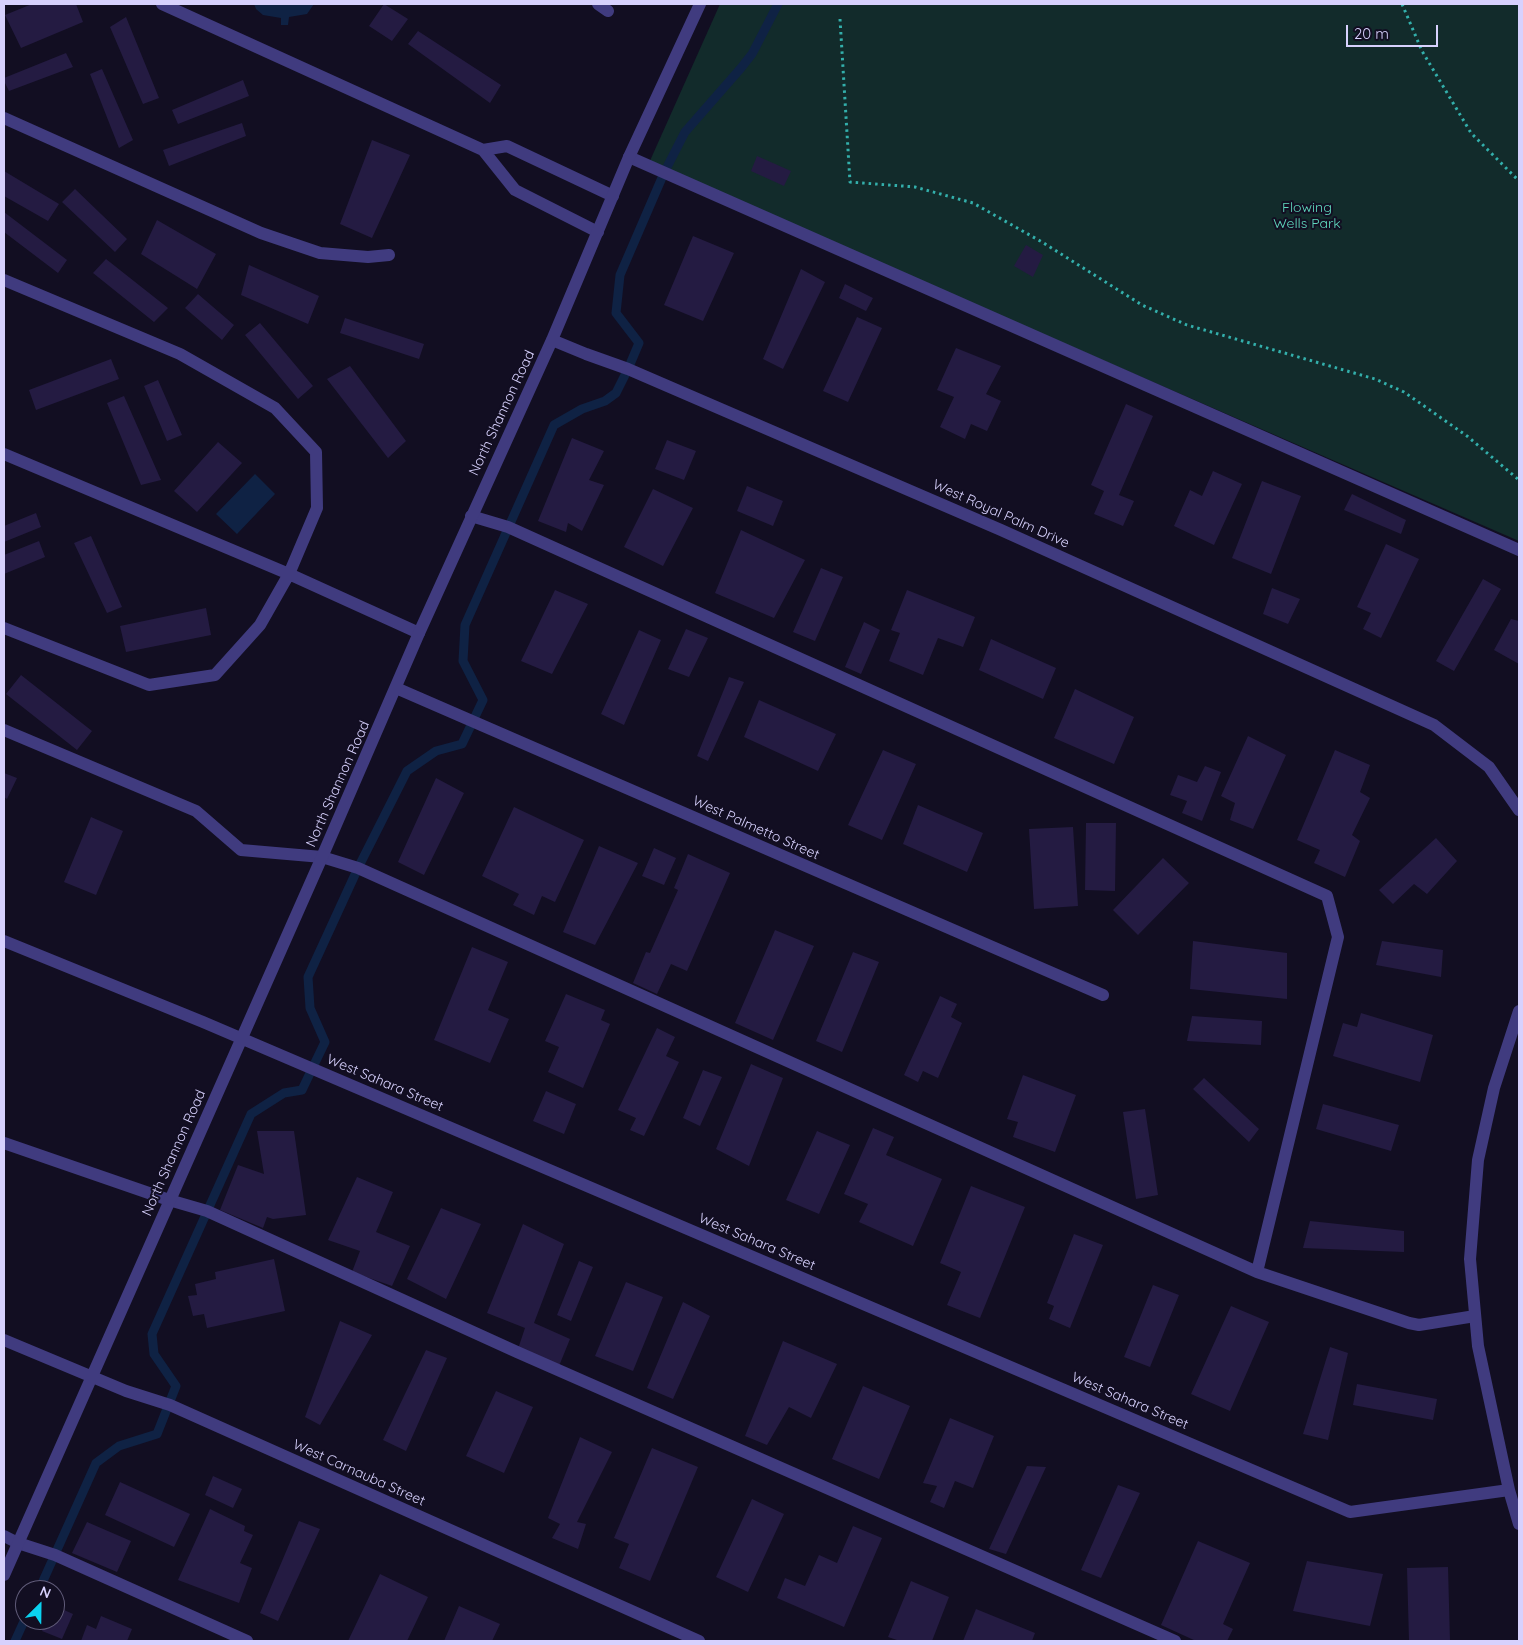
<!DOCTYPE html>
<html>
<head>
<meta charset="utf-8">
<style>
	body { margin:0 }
	#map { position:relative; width:1523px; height:1645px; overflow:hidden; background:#120e22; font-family:Quicksand,sans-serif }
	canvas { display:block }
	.frame { position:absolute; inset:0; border:5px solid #d7d1fd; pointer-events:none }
	.north { position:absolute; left:15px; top:1580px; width:50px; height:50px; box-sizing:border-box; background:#120e22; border:1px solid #615c7a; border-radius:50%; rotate:23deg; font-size:14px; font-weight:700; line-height:20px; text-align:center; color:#d7d1fd }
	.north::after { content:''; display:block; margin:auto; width:18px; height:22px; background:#0ad2f0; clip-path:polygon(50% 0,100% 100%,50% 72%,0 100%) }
	.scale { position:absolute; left:1346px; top:25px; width:92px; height:22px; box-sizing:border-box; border:2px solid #d7d1fd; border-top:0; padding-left:6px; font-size:15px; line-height:18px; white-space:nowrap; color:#d7d1fd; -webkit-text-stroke:4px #120e22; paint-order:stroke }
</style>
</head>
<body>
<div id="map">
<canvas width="1523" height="1645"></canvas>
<div class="frame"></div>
<div class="north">N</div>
<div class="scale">20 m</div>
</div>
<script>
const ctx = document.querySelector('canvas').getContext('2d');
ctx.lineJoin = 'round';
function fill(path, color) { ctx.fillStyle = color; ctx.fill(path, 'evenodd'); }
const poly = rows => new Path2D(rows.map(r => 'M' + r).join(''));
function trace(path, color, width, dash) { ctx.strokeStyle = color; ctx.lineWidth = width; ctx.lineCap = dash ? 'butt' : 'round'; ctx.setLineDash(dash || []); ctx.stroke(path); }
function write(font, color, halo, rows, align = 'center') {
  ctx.font = font + ' Quicksand,sans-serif'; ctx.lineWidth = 4; ctx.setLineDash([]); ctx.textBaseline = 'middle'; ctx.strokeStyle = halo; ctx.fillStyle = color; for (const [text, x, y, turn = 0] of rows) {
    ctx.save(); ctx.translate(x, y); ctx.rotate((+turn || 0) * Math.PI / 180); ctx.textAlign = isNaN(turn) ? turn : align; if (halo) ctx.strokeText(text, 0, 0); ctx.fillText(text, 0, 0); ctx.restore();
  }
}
const green = poly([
	[720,4,1518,4,1519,541,649,163]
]);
const water = poly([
	[254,4,314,4,307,14,289,17,288,25,281,25,281,18,263,15,256,9],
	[255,474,275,494,237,534,216,514]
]);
const stream = poly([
	[39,1590,96,1463,119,1446,157,1434,176,1386,154,1354,152,1334,251,1114,284,1093,302,1090,312,1069,325,1042,310,1008,308,977,358,868,407,771,436,751,462,744,473,721,483,700,463,661,465,625,554,425,582,409,605,401,616,393,628,369,639,343,616,313,620,275,664,173,685,132,741,68,752,54,778,4],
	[15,1641,25,1619]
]);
const building = poly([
	[32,4,76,4,83,22,21,48,5,15],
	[384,4,408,19,392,41,369,26],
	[126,17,159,98,143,104,110,27],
	[418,31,501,85,490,103,408,44],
	[66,53,73,67,9,91,4,81,4,78],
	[102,69,133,140,119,148,90,74],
	[243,80,249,96,178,124,172,110],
	[242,123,246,136,169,166,163,150],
	[372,140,410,155,372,238,340,224],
	[757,156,791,171,784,186,751,171],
	[4,171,59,204,48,221,4,196],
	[75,189,127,239,115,252,62,202],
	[4,212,67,260,58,273,4,232],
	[157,220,216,254,197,289,141,254],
	[693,236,734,253,703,321,664,305],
	[1026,245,1043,255,1033,277,1014,266],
	[106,259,168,308,154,322,93,273],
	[249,265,319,296,308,324,241,295],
	[801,269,825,282,783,369,763,359],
	[845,284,873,298,866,311,839,298],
	[198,294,234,325,222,340,185,308],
	[857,317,882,328,848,402,823,391],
	[345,318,424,344,419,359,340,333],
	[260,323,313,386,298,399,245,335],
	[956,348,1001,366,986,394,1001,401,987,431,971,424,965,439,940,427,954,397,937,390],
	[111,359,119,379,36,410,29,390],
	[350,366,406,441,388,458,327,379],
	[158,380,182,435,167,441,144,386],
	[124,396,161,480,141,485,107,403],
	[1126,404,1153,416,1119,495,1134,501,1123,526,1094,514,1104,491,1091,485],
	[572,438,604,451,589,480,604,485,582,531,568,523,566,532,538,521],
	[667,440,696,451,684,480,655,469],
	[218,442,242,463,197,512,174,491],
	[1213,471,1242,484,1214,545,1174,526,1190,490,1202,496],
	[1262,481,1301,496,1271,574,1232,558],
	[747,486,783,501,773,526,737,511],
	[653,489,693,508,663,566,624,547],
	[1352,494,1406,520,1401,534,1344,510],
	[36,513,41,527,4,542,4,526],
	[741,530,805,560,774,618,715,593],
	[91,536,122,607,107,613,74,543],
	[39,541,45,557,4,574,4,555],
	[1386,544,1419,559,1381,638,1363,629,1371,613,1357,607],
	[821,568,843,577,815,641,793,632],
	[1483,579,1501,589,1454,671,1436,661],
	[1272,588,1300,599,1288,624,1263,614],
	[555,590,588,604,552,674,521,661],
	[907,590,975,617,963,647,938,638,923,675,889,661,900,633,891,630],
	[206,608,211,635,126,652,120,626],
	[1511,619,1519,621,1519,664,1494,650],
	[864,622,880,630,861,674,845,667],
	[686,629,708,638,689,677,668,669],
	[639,630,661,640,624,725,601,714],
	[991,639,1056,668,1043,699,979,670],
	[21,675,92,731,77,750,6,694],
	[729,677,744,682,708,761,697,756],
	[1075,689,1134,717,1114,764,1054,738],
	[759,700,836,734,818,771,744,737],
	[1248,736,1286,755,1253,829,1230,820,1235,803,1221,796],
	[883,750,916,764,882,840,848,825],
	[1335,750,1370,765,1360,792,1370,798,1352,835,1360,841,1345,877,1314,863,1320,850,1297,840],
	[1205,766,1221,772,1202,821,1182,813,1187,801,1170,795,1178,775,1197,782],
	[4,773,17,778,7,799,4,797],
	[436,778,464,793,424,875,398,862],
	[918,805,983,833,967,872,903,844],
	[514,807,584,840,555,902,542,896,534,915,513,905,519,894,482,876],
	[91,817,123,831,96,895,64,882],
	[1086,823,1116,823,1115,891,1085,890],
	[1073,827,1078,906,1034,909,1029,829],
	[1436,838,1457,861,1427,894,1414,884,1393,904,1379,890],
	[599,846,638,863,595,945,563,932],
	[654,848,676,858,664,885,642,876],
	[688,854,730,873,687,971,671,964,657,994,633,983,646,952,650,953,678,890,674,888],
	[1163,858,1189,883,1138,935,1113,910],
	[775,930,814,946,773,1040,735,1023],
	[1193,941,1287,953,1287,999,1190,989],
	[1382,941,1443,950,1441,977,1376,965],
	[472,947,508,962,488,1010,509,1019,490,1063,434,1040],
	[853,952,879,962,842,1052,816,1041],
	[566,994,605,1010,601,1020,610,1024,583,1088,548,1072,559,1047,545,1041],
	[940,996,957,1004,951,1017,962,1023,938,1078,923,1071,918,1082,904,1075],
	[1361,1013,1433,1035,1420,1082,1333,1056,1343,1023,1357,1027],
	[1192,1016,1262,1021,1261,1045,1187,1041],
	[657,1028,675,1037,666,1056,679,1062,644,1136,630,1130,636,1118,618,1110],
	[751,1064,783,1078,749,1166,716,1149],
	[703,1070,722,1077,700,1126,683,1118],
	[1023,1075,1076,1095,1055,1152,1013,1137,1018,1122,1007,1119],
	[1204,1078,1259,1129,1249,1142,1193,1089],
	[546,1091,576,1104,564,1134,533,1121],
	[1323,1104,1399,1125,1391,1151,1316,1129],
	[1145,1109,1158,1195,1136,1199,1123,1112],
	[873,1128,894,1137,886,1155,942,1179,913,1246,859,1222,868,1204,844,1194],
	[257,1131,294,1131,306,1215,273,1219,267,1217,263,1228,220,1210,238,1165,264,1174],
	[817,1131,850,1145,819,1214,786,1200],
	[357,1177,393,1192,376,1232,410,1246,392,1286,352,1272,360,1251,328,1240],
	[971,1186,1025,1207,980,1318,947,1305,961,1272,940,1263],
	[441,1208,481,1224,446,1299,407,1279],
	[1310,1221,1404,1231,1404,1252,1303,1248],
	[523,1224,564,1244,534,1323,570,1339,559,1366,517,1352,525,1328,487,1313],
	[1074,1234,1103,1245,1070,1328,1049,1319,1054,1306,1047,1303],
	[274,1259,285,1311,207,1328,204,1314,193,1316,188,1296,197,1295,195,1284,216,1279,215,1272],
	[579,1261,593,1267,571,1321,557,1315],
	[626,1282,663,1297,633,1371,595,1356],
	[1153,1285,1179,1295,1150,1367,1124,1357],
	[683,1302,710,1316,673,1399,647,1388],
	[1231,1306,1269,1322,1230,1411,1191,1394],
	[340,1321,372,1335,320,1425,305,1417],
	[783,1341,837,1364,811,1418,789,1407,767,1445,745,1436],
	[1330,1347,1348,1353,1328,1440,1303,1434],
	[426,1350,447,1358,406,1451,383,1440],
	[1357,1384,1437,1399,1433,1420,1353,1405],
	[863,1386,910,1406,879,1479,832,1459],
	[496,1391,533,1407,504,1473,466,1456],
	[950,1418,994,1436,973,1488,955,1481,944,1508,930,1502,937,1486,923,1483],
	[580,1437,612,1452,577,1522,586,1524,578,1549,552,1538,560,1524,548,1518],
	[652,1448,698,1467,650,1581,619,1568,629,1544,614,1538],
	[1027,1466,1046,1467,1006,1554,989,1549],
	[213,1476,242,1489,233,1508,205,1495],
	[120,1482,190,1514,174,1547,105,1515],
	[1118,1485,1140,1493,1101,1578,1081,1570],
	[752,1499,784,1514,748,1592,716,1577],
	[210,1509,245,1526,244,1531,253,1535,240,1563,252,1568,239,1603,178,1580],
	[299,1521,320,1529,278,1621,260,1613],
	[87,1522,131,1541,117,1572,72,1553],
	[853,1526,882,1538,844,1627,777,1598,785,1578,805,1586,819,1555,837,1563],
	[1198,1541,1250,1563,1223,1624,1233,1629,1227,1641,1196,1641,1161,1625],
	[1307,1561,1383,1574,1370,1626,1293,1611],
	[1448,1567,1450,1641,1409,1641,1407,1568],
	[380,1574,428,1597,407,1641,348,1641],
	[911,1581,949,1597,932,1641,900,1641,888,1637],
	[55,1606,73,1614,62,1639,42,1631,47,1620,55,1620],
	[459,1606,500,1624,492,1641,444,1641],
	[976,1609,1035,1633,1032,1641,963,1641],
	[101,1616,132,1629,127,1641,81,1641,87,1625,96,1629]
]);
const path = poly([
	[1402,4,1422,51,1471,133,1519,181],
	[840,19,850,182,915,187,973,203,1042,242,1142,305,1187,325,1375,379,1404,392,1467,436,1519,480]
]);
const lane = poly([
	[162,4,483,150,515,190,598,232],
	[598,4,608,11],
	[4,118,261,233,320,253,368,257,389,255],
	[483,150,507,146,613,196],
	[629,157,1519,550],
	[4,280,180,354,275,408,316,452,317,508,289,574,260,625,215,675,149,685,4,628],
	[4,454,289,574,419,633],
	[471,516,508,527,1327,896,1338,937,1257,1272],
	[4,730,196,811,241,850,322,857,358,868,1257,1272,1409,1323,1419,1325,1475,1316],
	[4,1143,169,1200,207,1211,517,1352,1175,1641],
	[4,1536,18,1543,55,1555,247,1641]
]);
const street = poly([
	[552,340,586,354,628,369,1001,530,1434,725,1489,767,1519,810],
	[396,688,1103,995],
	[4,941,203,1022,1350,1512,1509,1490],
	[1519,1011,1494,1088,1478,1160,1470,1259,1478,1346,1509,1490,1519,1524],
	[4,1340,126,1391,170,1405,699,1641],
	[4,1575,322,857,419,633,552,340,629,157,700,4]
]);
const parkNames = [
	["Flowing",1307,208],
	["Wells Park",1307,224]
];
const streetNames = [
	["North Shannon Road",502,413,-65],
	["West Royal Palm Drive",1001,514,24],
	["North Shannon Road",338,784,-66],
	["West Palmetto Street",756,828,24],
	["West Sahara Street",385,1083,23],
	["North Shannon Road",174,1153,-66],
	["West Sahara Street",757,1242,23],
	["West Sahara Street",1130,1401,23],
	["West Carnauba Street",359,1473,24]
];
fill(green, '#122b2b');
fill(water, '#0f2244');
trace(stream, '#0f2244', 9);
fill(building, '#241b42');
trace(path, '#33afab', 3, [2.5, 4]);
trace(lane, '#403b7f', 12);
trace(street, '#403b7f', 12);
write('14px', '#60dabf', '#120e22', parkNames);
write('14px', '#d7d1fd', '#120e22', streetNames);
</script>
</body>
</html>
